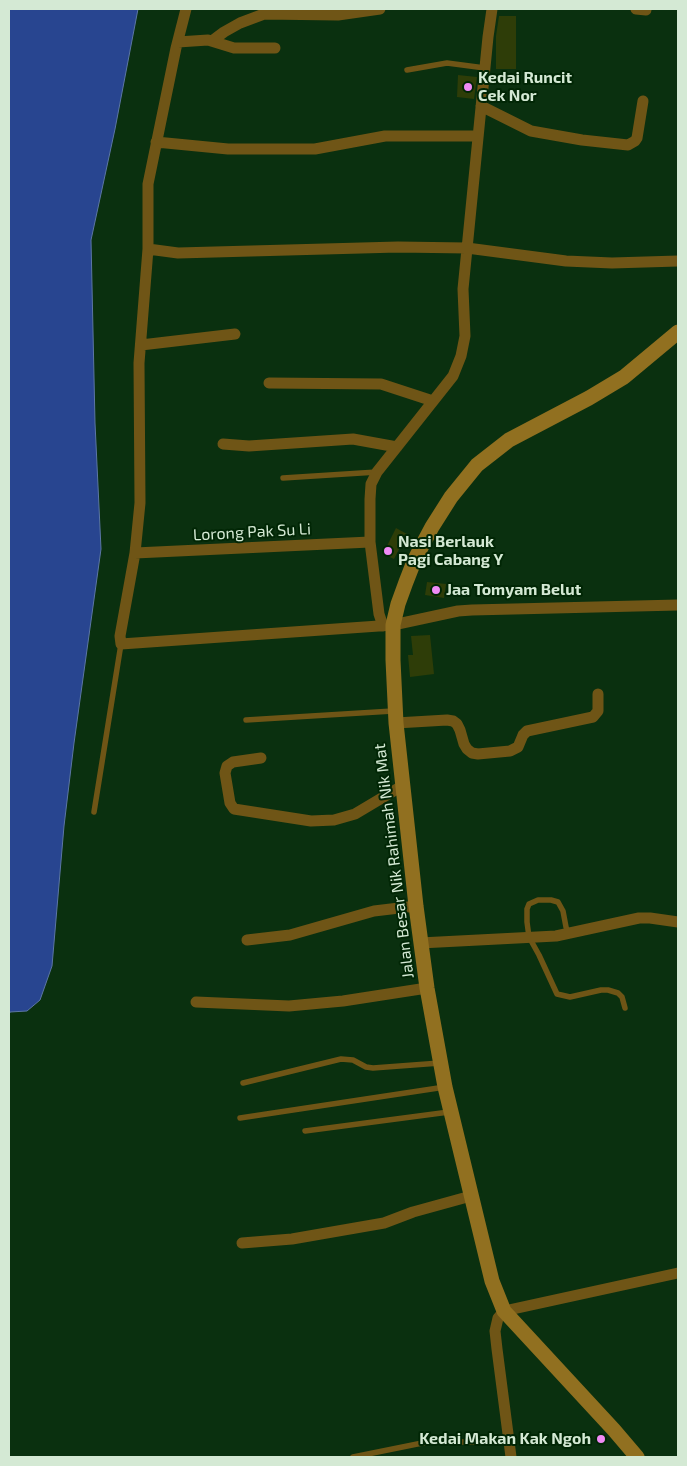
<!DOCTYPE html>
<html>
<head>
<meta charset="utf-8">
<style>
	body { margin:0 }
	#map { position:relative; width:687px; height:1466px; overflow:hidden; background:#0a300f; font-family:"Exo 2",sans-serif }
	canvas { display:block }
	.frame { position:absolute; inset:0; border:10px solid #d4e9d4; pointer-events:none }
</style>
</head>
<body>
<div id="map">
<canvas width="687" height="1466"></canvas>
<div class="frame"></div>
</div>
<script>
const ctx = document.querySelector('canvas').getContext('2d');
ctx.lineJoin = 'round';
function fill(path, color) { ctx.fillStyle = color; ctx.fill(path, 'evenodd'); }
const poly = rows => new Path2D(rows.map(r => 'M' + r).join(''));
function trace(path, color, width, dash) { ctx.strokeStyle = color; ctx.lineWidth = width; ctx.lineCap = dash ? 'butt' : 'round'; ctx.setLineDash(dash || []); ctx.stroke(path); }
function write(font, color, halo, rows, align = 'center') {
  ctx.font = font + ' "Exo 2",sans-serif'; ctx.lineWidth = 4; ctx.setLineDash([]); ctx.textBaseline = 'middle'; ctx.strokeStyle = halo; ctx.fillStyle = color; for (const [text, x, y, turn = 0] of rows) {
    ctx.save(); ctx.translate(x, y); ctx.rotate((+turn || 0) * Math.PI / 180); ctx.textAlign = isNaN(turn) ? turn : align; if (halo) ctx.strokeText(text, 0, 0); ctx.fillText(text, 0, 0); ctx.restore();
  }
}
const water = poly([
	[9,9,138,9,115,129,91,240,95,423,101,549,74,743,64,826,52,966,40,1000,27,1011,10,1012,9,1015,9,9]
]);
const building = poly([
	[499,16,516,16,516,69,496,69,496,36],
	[458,75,477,77,474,99,457,97],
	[396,528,407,534,394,559,383,554],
	[427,582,446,584,444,598,425,595],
	[430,635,434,674,410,677,408,655,413,655,411,636]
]);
const lane = poly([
	[407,70,447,63,485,68],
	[283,478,377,472],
	[246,720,393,711],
	[94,812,121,644],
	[569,934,566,927,563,911,558,902,551,900,538,900,529,904,527,909,527,922,529,937,539,955,557,994,570,997,601,990,608,990,618,993,622,997,625,1008],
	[243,1083,341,1059,353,1060,366,1067,373,1068,440,1063],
	[240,1118,445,1087],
	[305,1131,449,1112],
	[353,1457,442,1439,463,1442,474,1442,508,1436]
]);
const street = poly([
	[186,9,176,48,148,184,148,249,139,363,140,503,135,553,120,636,121,644,393,625,458,611,472,610,678,605],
	[636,9,646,10],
	[212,41,224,32,240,23,264,14,338,15,380,9],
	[178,42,208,40,234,48,275,48],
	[481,106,531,131,582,140,628,145,635,141,637,138,643,101],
	[156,142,228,149,315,149,385,136,478,136],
	[148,249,178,253,398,247,467,248,566,261,612,263,678,261],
	[141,345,235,334],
	[269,383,381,384,433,401],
	[223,444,249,446,353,439,397,447],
	[135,553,370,542],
	[383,626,379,614,370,542,370,499,371,484,377,472,453,376,461,356,465,336,463,289,488,37,492,9],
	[396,723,447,720,453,721,457,724,460,730,464,744,467,749,472,753,478,754,510,751,518,747,523,735,527,731,593,717,598,711,598,694],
	[261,758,233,762,227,766,225,773,230,803,234,809,311,821,334,820,355,814,402,786],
	[247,940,290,935,374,911,416,906],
	[420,943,556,936,639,918,650,918,678,922],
	[196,1002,289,1006,343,1001,427,988],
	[242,1243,292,1239,384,1223,413,1212,471,1196],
	[511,1457,497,1349,495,1331,498,1318,504,1311,678,1273]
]);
const secondary = poly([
	[637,1457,614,1430,504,1311,492,1281,445,1087,427,988,416,906,396,723,393,660,393,625,398,604,406,582,415,559,432,527,451,497,477,465,509,440,589,398,624,377,678,332]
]);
const markers = [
	[468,87,5,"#f08bf6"],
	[388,551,5,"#f08bf6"],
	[436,590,5,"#f08bf6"],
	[601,1439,5,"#f08bf6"]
];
const poiNames = [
	["Kedai Runcit",478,78],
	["Cek Nor",478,96],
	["Nasi Berlauk",398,542],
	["Pagi Cabang Y",398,560],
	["Jaa Tomyam Belut",446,590],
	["Kedai Makan Kak Ngoh",591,1439,"right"]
];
const streetNames = [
	["Lorong Pak Su Li",252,532,-3],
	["Jalan Besar Nik Rahimah Nik Mat",394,861,-97]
];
fill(water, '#284590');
trace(water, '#5c76a4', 1);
fill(building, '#2e3d08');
trace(lane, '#6f5516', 5.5);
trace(street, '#6f5516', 11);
trace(secondary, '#917020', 15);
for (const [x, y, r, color] of markers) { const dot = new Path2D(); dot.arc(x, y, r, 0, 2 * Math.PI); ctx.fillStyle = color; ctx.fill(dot); trace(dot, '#012605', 2); }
write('bold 16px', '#d4e9d4', '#012605', poiNames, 'left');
write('16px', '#d4e9d4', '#012605', streetNames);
</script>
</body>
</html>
